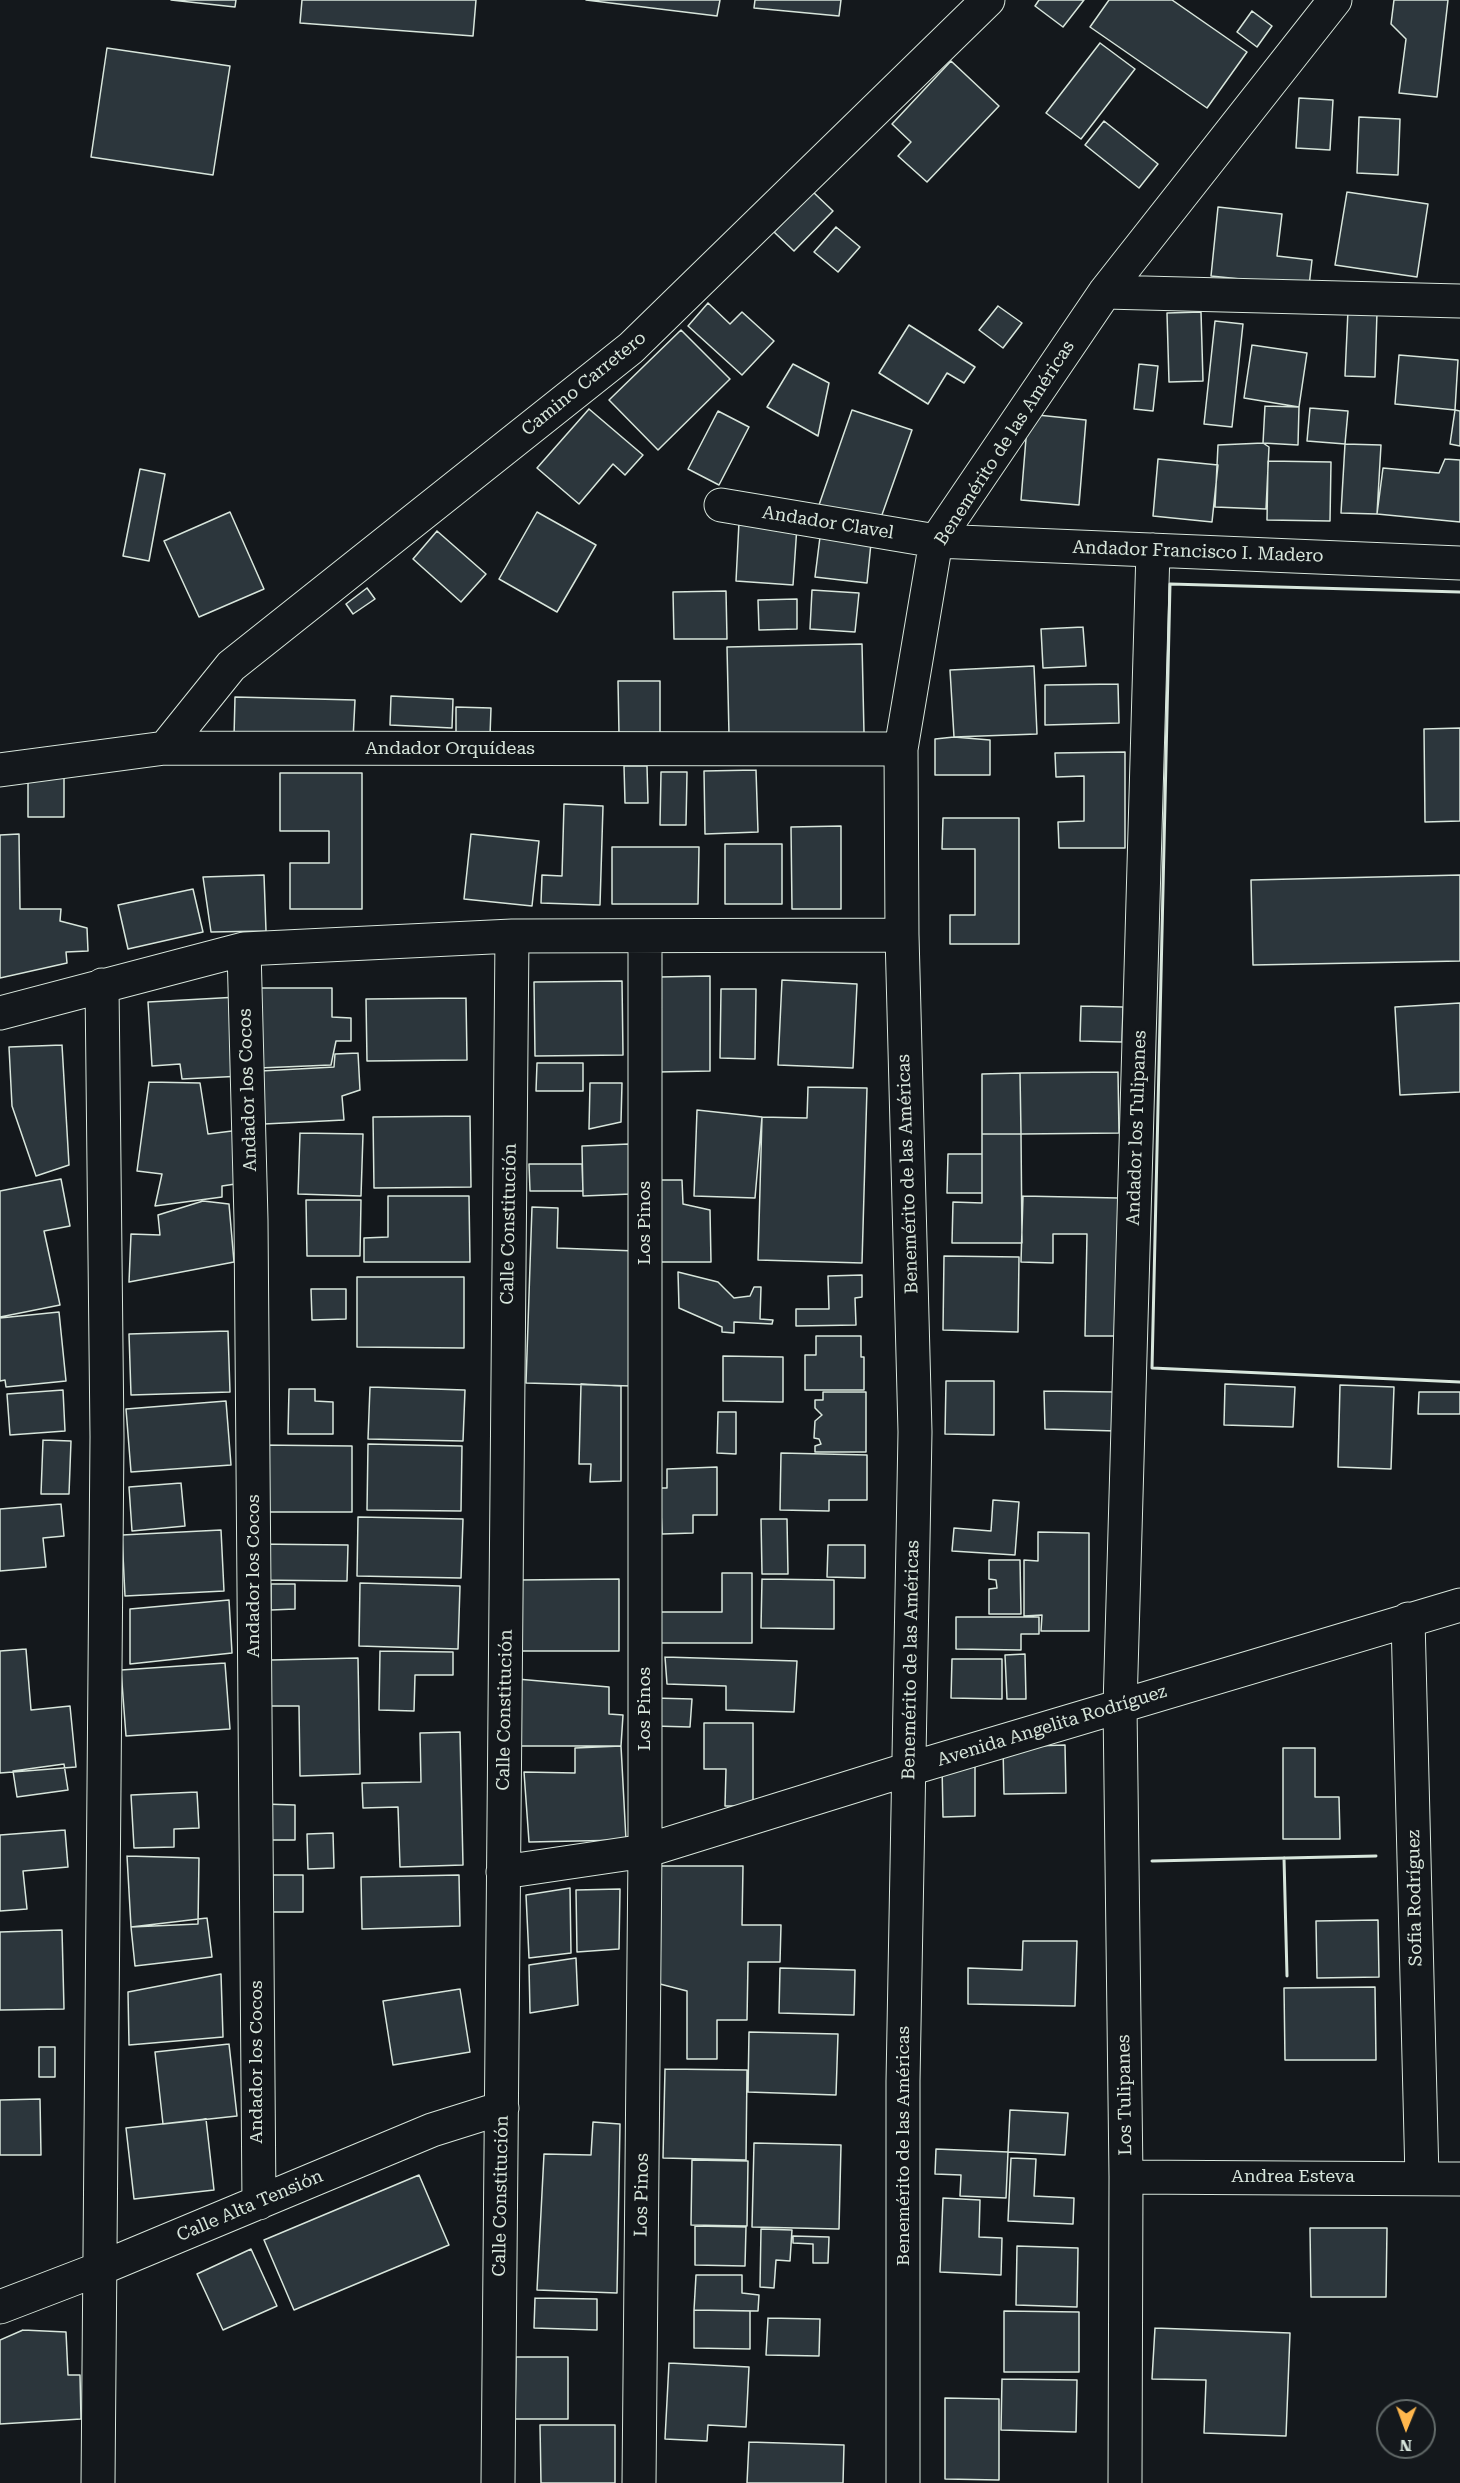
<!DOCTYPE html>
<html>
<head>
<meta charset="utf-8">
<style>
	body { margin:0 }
	#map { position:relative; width:1460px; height:2483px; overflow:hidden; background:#14181c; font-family:"Roboto Serif",serif }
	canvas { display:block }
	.north { position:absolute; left:1376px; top:2399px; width:60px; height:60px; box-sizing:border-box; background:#14181c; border:2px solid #626a69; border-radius:50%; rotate:181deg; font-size:16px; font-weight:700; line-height:24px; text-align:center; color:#d8e6dc }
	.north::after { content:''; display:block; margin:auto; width:21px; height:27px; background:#ffb74d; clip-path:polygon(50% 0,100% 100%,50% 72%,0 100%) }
</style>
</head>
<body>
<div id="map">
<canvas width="1460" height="2483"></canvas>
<div class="north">N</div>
</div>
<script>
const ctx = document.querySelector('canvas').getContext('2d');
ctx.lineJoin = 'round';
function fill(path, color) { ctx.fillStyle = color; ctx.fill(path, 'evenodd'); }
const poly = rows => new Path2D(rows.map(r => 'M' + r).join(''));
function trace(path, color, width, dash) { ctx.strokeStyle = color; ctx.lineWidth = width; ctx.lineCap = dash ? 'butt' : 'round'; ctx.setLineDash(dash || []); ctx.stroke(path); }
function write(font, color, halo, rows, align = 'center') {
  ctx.font = font + ' "Roboto Serif",serif'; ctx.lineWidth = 4.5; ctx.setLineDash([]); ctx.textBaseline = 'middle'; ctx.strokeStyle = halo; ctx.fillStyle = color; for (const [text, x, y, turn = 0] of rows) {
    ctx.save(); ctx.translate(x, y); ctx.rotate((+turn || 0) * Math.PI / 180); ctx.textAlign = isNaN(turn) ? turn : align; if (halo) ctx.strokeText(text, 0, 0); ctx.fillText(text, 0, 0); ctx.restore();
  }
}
const building = poly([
	[171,0,236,0,235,7,171,0],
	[302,0,476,0,473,36,300,23,302,0],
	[586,0,720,0,717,16,586,0],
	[755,0,841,0,839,16,754,8,755,0],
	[1039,0,1084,0,1063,27,1035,6,1039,0],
	[1109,0,1172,0,1247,52,1207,108,1090,27,1109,0],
	[1394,0,1448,0,1437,97,1399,93,1406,39,1391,24,1394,0],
	[1252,11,1272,26,1257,47,1237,32,1252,11],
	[1100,43,1135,69,1081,139,1046,113,1100,43],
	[107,48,230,66,213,175,91,157,107,48],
	[951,61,999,106,927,182,898,156,911,142,892,124,951,61],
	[1299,98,1333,100,1330,150,1296,148,1299,98],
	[1359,117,1400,119,1398,175,1357,173,1359,117],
	[1104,121,1158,164,1139,188,1085,145,1104,121],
	[812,191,833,211,794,251,774,232,812,191],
	[1347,192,1428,204,1417,277,1335,265,1347,192],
	[1218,207,1282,214,1277,256,1312,260,1309,286,1211,276,1218,207],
	[836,227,860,247,838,272,814,252,836,227],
	[708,303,730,324,742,312,774,341,742,375,688,326,708,303],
	[998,306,1022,323,1003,348,979,330,998,306],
	[1348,310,1377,312,1375,377,1345,376,1348,310],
	[1201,312,1203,381,1169,382,1167,313,1201,312],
	[1215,321,1243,324,1232,427,1204,424,1215,321],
	[909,325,975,367,964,383,947,373,928,404,879,373,909,325],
	[681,330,730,379,658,450,609,400,681,330],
	[1252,345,1307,353,1299,407,1244,398,1252,345],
	[1399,355,1458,360,1455,410,1395,404,1399,355],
	[793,364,829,383,818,436,767,407,793,364],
	[1139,364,1158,366,1153,411,1134,409,1139,364],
	[1265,406,1299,407,1298,445,1263,443,1265,406],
	[1310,408,1348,411,1345,444,1307,441,1310,408],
	[589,409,643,455,625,475,613,464,579,504,537,468,589,409],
	[852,410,912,430,878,526,819,505,852,410],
	[1455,410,1460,411,1460,446,1450,444,1455,410],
	[718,411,749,427,719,485,688,469,718,411],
	[1028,414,1086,420,1079,505,1021,500,1028,414],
	[1263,443,1269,447,1266,509,1215,507,1218,445,1263,443],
	[1345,444,1381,445,1377,514,1341,513,1345,444],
	[1158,459,1218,465,1212,522,1153,516,1158,459],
	[1445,459,1460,460,1460,522,1377,514,1383,468,1439,473,1445,459],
	[1268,461,1331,462,1330,521,1267,520,1268,461],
	[140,469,165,474,149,561,123,556,140,469],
	[230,512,264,589,199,617,164,541,230,512],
	[537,512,596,545,557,612,499,579,537,512],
	[739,522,797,526,793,585,736,581,739,522],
	[437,531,486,574,461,602,413,559,437,531],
	[820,537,871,543,867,583,815,577,820,537],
	[367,588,375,599,353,614,346,604,367,588],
	[812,590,859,593,855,632,810,629,812,590],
	[726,591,727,639,674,639,673,592,726,591],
	[797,599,797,629,759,630,758,600,797,599],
	[1083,627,1086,666,1043,668,1041,629,1083,627],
	[862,644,864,733,729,735,727,647,862,644],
	[1034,666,1037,734,954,737,950,670,1034,666],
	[618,681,660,681,660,734,619,734,618,681],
	[1118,684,1119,723,1045,725,1045,685,1118,684],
	[391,696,453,699,452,728,390,725,391,696],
	[235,697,355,700,353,740,234,737,235,697],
	[456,707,491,708,490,736,456,734,456,707],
	[1460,728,1460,821,1425,822,1424,729,1460,728],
	[954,737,990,740,990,775,935,775,935,739,954,737],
	[1125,752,1125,848,1059,848,1058,822,1084,821,1084,776,1056,777,1055,753,1125,752],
	[624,766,647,766,648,803,625,803,624,766],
	[756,770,758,832,705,834,704,771,756,770],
	[661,772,687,772,686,825,660,825,661,772],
	[280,773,362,773,362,909,290,909,290,863,329,863,329,831,280,831,280,773],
	[28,776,64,776,64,817,28,817,28,776],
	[564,804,603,806,600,905,541,903,542,875,562,876,564,804],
	[943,818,1019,818,1019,944,950,944,950,915,975,915,975,849,942,849,943,818],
	[841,826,841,909,792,909,791,827,841,826],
	[19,834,20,909,61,909,60,921,87,928,88,951,66,952,67,963,0,978,0,835,19,834],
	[471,834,539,841,532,906,464,899,471,834],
	[725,844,782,844,782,904,725,904,725,844],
	[612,847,699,847,698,904,612,904,612,847],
	[264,875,266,931,211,932,203,877,264,875],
	[1460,875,1460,961,1253,965,1251,880,1460,875],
	[193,889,203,932,128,949,118,905,193,889],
	[710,976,710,1071,658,1072,659,977,710,976],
	[782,980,857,984,853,1068,778,1065,782,980],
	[622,981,623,1055,535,1056,534,982,622,981],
	[259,988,332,988,332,1017,351,1018,351,1041,336,1041,331,1065,259,1068,259,988],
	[721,989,756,989,755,1059,720,1058,721,989],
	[238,997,243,1076,182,1079,180,1064,152,1066,148,1002,238,997],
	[466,998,467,1060,367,1061,366,999,466,998],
	[1460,1003,1460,1092,1400,1095,1395,1007,1460,1003],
	[1081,1006,1123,1007,1122,1042,1080,1041,1081,1006],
	[62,1045,69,1165,36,1176,12,1106,9,1047,62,1045],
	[358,1053,360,1090,342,1096,344,1120,264,1124,261,1071,334,1067,335,1054,358,1053],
	[537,1063,583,1063,583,1091,536,1091,537,1063],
	[1118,1072,1119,1133,1021,1134,1020,1073,1118,1072],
	[1020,1073,1021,1134,982,1134,982,1074,1020,1073],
	[149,1082,200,1083,208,1134,240,1130,242,1183,222,1186,222,1197,155,1206,162,1174,137,1171,149,1082],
	[590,1083,622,1083,621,1122,589,1129,590,1083],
	[808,1087,867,1088,862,1263,758,1260,762,1117,807,1118,808,1087],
	[697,1110,762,1117,755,1198,694,1196,697,1110],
	[470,1116,471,1187,374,1188,373,1117,470,1116],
	[300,1133,363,1134,361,1196,298,1194,300,1133],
	[982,1134,1021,1134,1022,1243,952,1243,953,1202,982,1203,982,1134],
	[629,1144,631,1194,583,1196,582,1146,629,1144],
	[948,1154,982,1154,982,1193,947,1193,948,1154],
	[529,1164,582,1164,583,1191,530,1191,529,1164],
	[61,1179,70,1226,44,1231,60,1305,0,1317,0,1191,61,1179],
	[659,1180,682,1180,683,1204,710,1210,711,1262,660,1262,659,1180],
	[388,1196,469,1196,470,1262,364,1262,364,1238,388,1237,388,1196],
	[1023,1196,1118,1198,1116,1336,1085,1336,1087,1234,1053,1234,1053,1263,1021,1262,1023,1196],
	[306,1200,361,1200,360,1256,307,1256,306,1200],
	[203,1201,229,1204,234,1262,129,1282,131,1234,160,1235,158,1215,203,1201],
	[532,1207,558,1208,557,1248,636,1251,632,1386,526,1383,532,1207],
	[944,1256,1019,1257,1018,1332,943,1330,944,1256],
	[678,1272,718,1282,734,1298,750,1296,754,1287,761,1287,760,1319,773,1320,772,1324,734,1322,734,1333,722,1332,722,1327,679,1308,678,1272],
	[862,1275,862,1297,855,1298,856,1325,796,1326,796,1309,829,1309,828,1276,862,1275],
	[357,1277,464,1277,464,1348,357,1347,357,1277],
	[311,1289,346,1289,346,1319,312,1320,311,1289],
	[59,1312,66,1381,6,1387,5,1380,0,1381,0,1318,59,1312],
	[228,1331,230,1392,131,1395,129,1334,228,1331],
	[816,1336,861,1336,861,1357,864,1357,864,1390,805,1390,805,1355,816,1355,816,1336],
	[723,1356,783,1357,783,1402,723,1401,723,1356],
	[946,1381,994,1381,994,1435,945,1434,946,1381],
	[581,1384,621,1386,621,1481,590,1482,591,1464,579,1464,581,1384],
	[1225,1384,1295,1387,1293,1427,1224,1425,1225,1384],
	[1340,1385,1394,1387,1391,1469,1338,1467,1340,1385],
	[370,1387,465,1390,463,1441,368,1439,370,1387],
	[289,1389,315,1389,315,1401,333,1402,333,1434,288,1434,289,1389],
	[63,1390,65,1431,10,1435,7,1394,63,1390],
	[1044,1391,1117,1392,1116,1431,1045,1429,1044,1391],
	[823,1392,866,1392,866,1452,815,1452,815,1446,821,1444,819,1439,814,1438,815,1421,822,1415,815,1408,815,1400,823,1400,823,1392],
	[1419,1392,1460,1392,1460,1414,1418,1414,1419,1392],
	[226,1401,231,1465,131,1472,126,1409,226,1401],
	[718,1412,736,1412,736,1454,717,1453,718,1412],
	[43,1440,71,1441,69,1494,41,1494,43,1440],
	[368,1444,462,1446,461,1511,367,1510,368,1444],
	[260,1445,352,1446,352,1512,260,1512,260,1445],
	[781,1453,867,1455,867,1500,829,1500,829,1511,780,1510,781,1453],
	[717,1467,717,1515,693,1515,693,1533,662,1534,660,1488,667,1488,667,1469,717,1467],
	[181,1483,185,1526,132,1531,129,1487,181,1483],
	[993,1500,1019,1502,1015,1555,952,1551,954,1528,991,1531,993,1500],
	[61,1504,64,1536,43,1538,46,1567,0,1571,0,1509,61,1504],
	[358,1517,463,1519,461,1578,357,1576,358,1517],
	[761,1519,787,1519,788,1574,762,1574,761,1519],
	[221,1530,224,1591,125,1596,122,1535,221,1530],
	[1038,1532,1089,1533,1089,1631,1041,1631,1042,1615,1024,1616,1024,1560,1038,1561,1038,1532],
	[255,1544,348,1545,347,1581,255,1580,255,1544],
	[828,1545,865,1545,865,1578,827,1577,828,1545],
	[989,1560,1020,1560,1021,1614,989,1614,989,1589,997,1588,996,1580,989,1579,989,1560],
	[722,1573,752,1573,752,1643,661,1643,661,1612,722,1612,722,1573],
	[619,1579,619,1651,517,1651,517,1580,619,1579],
	[762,1579,834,1580,834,1629,761,1628,762,1579],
	[360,1583,460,1586,458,1649,359,1646,360,1583],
	[271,1584,295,1584,295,1609,271,1610,271,1584],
	[229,1600,232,1653,130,1664,130,1609,229,1600],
	[956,1617,1039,1617,1039,1634,1021,1634,1021,1650,956,1649,956,1617],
	[26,1649,31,1710,70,1706,76,1767,0,1773,0,1651,26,1649],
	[380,1651,453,1652,453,1675,415,1675,414,1711,379,1710,380,1651],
	[1025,1654,1026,1699,1007,1699,1005,1655,1025,1654],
	[665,1657,797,1661,794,1712,726,1710,726,1686,667,1684,665,1657],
	[358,1658,360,1774,300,1776,299,1706,271,1706,271,1660,358,1658],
	[952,1659,1002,1659,1002,1699,951,1698,952,1659],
	[225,1663,230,1729,126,1736,121,1670,225,1663],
	[517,1679,609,1687,609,1714,623,1715,621,1746,520,1746,517,1679],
	[654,1698,692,1699,690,1727,654,1726,654,1698],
	[704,1723,753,1723,753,1806,725,1806,726,1769,704,1769,704,1723],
	[460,1732,463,1865,400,1867,398,1807,363,1808,362,1783,421,1782,420,1733,460,1732],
	[1065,1745,1066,1793,1004,1794,1003,1747,1065,1745],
	[621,1746,626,1840,529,1842,524,1772,575,1773,575,1748,621,1746],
	[1283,1748,1315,1748,1315,1797,1339,1797,1340,1839,1283,1839,1283,1748],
	[64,1764,68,1790,17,1797,13,1771,64,1764],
	[942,1765,975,1765,975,1816,943,1817,942,1765],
	[197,1792,199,1828,174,1829,174,1847,134,1848,131,1795,197,1792],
	[264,1804,295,1805,295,1840,264,1840,264,1804],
	[65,1830,68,1867,23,1871,27,1909,0,1911,0,1835,65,1830],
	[333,1833,334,1868,308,1869,307,1834,333,1833],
	[127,1856,199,1858,198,1924,131,1927,127,1856],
	[661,1866,743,1866,742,1925,781,1925,780,1962,748,1962,747,2020,717,2020,717,2059,687,2059,687,1991,660,1984,661,1866],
	[273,1875,303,1875,303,1912,273,1912,273,1875],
	[459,1875,460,1926,362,1929,361,1877,459,1875],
	[570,1888,571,1953,529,1958,526,1895,570,1888],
	[620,1889,619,1949,577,1952,576,1890,620,1889],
	[207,1918,212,1957,135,1966,131,1927,207,1918],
	[1378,1920,1379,1977,1317,1978,1316,1921,1378,1920],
	[62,1930,64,2009,0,2010,0,1932,62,1930],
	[1023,1941,1077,1941,1075,2006,968,2004,968,1968,1022,1970,1023,1941],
	[576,1958,578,2005,530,2013,529,1965,576,1958],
	[780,1968,855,1970,854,2015,779,2013,780,1968],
	[221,1974,223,2037,129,2045,128,1992,221,1974],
	[1375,1987,1376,2060,1285,2060,1284,1988,1375,1987],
	[460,1989,470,2052,393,2065,383,2001,460,1989],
	[749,2032,838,2034,836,2095,748,2092,749,2032],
	[229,2044,237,2116,163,2124,155,2052,229,2044],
	[39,2047,55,2047,55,2077,39,2077,39,2047],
	[665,2069,747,2070,746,2160,663,2158,665,2069],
	[40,2099,41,2155,0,2155,0,2100,40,2099],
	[1010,2110,1068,2113,1065,2155,1008,2152,1010,2110],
	[206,2119,214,2190,134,2199,126,2128,206,2119],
	[593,2122,620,2124,617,2293,537,2290,544,2154,591,2155,593,2122],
	[754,2143,841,2145,839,2229,752,2227,754,2143],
	[936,2149,1008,2152,1006,2198,960,2196,961,2175,935,2174,936,2149],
	[1011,2158,1036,2159,1034,2196,1074,2198,1073,2224,1008,2221,1011,2158],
	[692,2160,748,2161,747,2226,691,2225,692,2160],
	[419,2175,449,2245,294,2310,264,2240,419,2175],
	[943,2198,980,2200,979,2237,1002,2238,1001,2275,940,2272,943,2198],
	[695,2226,746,2227,745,2266,695,2265,695,2226],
	[1310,2228,1387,2228,1386,2297,1311,2297,1310,2228],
	[761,2229,792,2230,790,2261,776,2260,774,2288,760,2287,761,2229],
	[793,2236,829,2237,828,2263,813,2263,813,2244,793,2243,793,2236],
	[1017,2246,1078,2248,1077,2307,1016,2305,1017,2246],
	[251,2249,277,2306,223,2330,197,2274,251,2249],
	[696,2275,742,2275,742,2293,759,2295,758,2311,694,2310,696,2275],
	[535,2298,597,2299,597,2330,534,2328,535,2298],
	[694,2310,750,2311,750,2349,694,2348,694,2310],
	[1004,2311,1079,2312,1079,2372,1004,2372,1004,2311],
	[768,2318,820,2319,819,2356,766,2355,768,2318],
	[1155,2328,1290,2333,1286,2436,1204,2433,1206,2380,1152,2379,1155,2328],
	[23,2330,66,2332,68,2375,80,2375,81,2419,0,2424,0,2340,23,2330],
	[516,2357,568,2357,568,2419,515,2419,516,2357],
	[669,2363,749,2367,746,2427,708,2425,707,2441,665,2439,669,2363],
	[1002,2379,1077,2380,1076,2432,1001,2430,1002,2379],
	[945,2398,999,2399,999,2480,945,2479,945,2398],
	[540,2425,615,2425,615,2483,541,2483,540,2425],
	[749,2442,844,2445,843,2483,747,2483,749,2442]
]);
const street = poly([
	[1105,292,1460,301],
	[721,505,936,541,1460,563],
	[165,748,231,666,631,348,988,0],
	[0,770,165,748,901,749],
	[244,949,251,1220,259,2203],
	[0,1013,244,949,512,936,902,935],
	[1408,1619,1422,2178],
	[503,1872,645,1851,909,1769,1460,1605],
	[1126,2177,1460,2179],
	[0,2307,99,2269,432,2130,502,2108],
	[98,2483,107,1437,102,985],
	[498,2483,512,936],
	[639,2483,645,1851,645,936],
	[903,2483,903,2081,915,1432,902,935,901,749,936,541,1105,292,1335,0],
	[1125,2483,1126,2177,1120,1706,1153,550]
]);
const wall = poly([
	[1460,592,1170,584,1152,1368,1460,1382],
	[1284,1858,1287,1976],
	[1152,1861,1376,1856]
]);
const streetNames = [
	["Camino Carretero",584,384,-39],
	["Benemérito de las Américas",1005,443,-57],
	["Andador Clavel",828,523,9],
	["Andador Francisco I. Madero",1198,552,2],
	["Andador Orquídeas",450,749],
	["Andador los Cocos",248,1090,-92],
	["Andador los Tulipanes",1137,1128,-88],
	["Benemérito de las Américas",908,1174,-92],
	["Los Pinos",645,1223,-90],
	["Calle Constitución",509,1224,-89],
	["Andador los Cocos",254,1576,-90],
	["Benemérito de las Américas",911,1660,-89],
	["Los Pinos",645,1709,-90],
	["Calle Constitución",505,1710,-89],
	["Avenida Angelita Rodríguez",1052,1726,-17],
	["Sofia Rodríguez",1415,1898,-91],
	["Andador los Cocos",257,2062,-90],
	["Los Tulipanes",1125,2095,-91],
	["Benemérito de las Américas",904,2146,-90],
	["Andrea Esteva",1293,2177],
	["Los Pinos",642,2195,-89],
	["Calle Constitución",501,2196,-89],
	["Calle Alta Tensión",250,2206,-23]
];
fill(building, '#2c363c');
trace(building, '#d8e6dc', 1.5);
trace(street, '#d8e6dc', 35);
trace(street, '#14181c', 33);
trace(wall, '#d8e6dc', 3);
write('18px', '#d8e6dc', '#14181c', streetNames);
</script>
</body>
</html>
